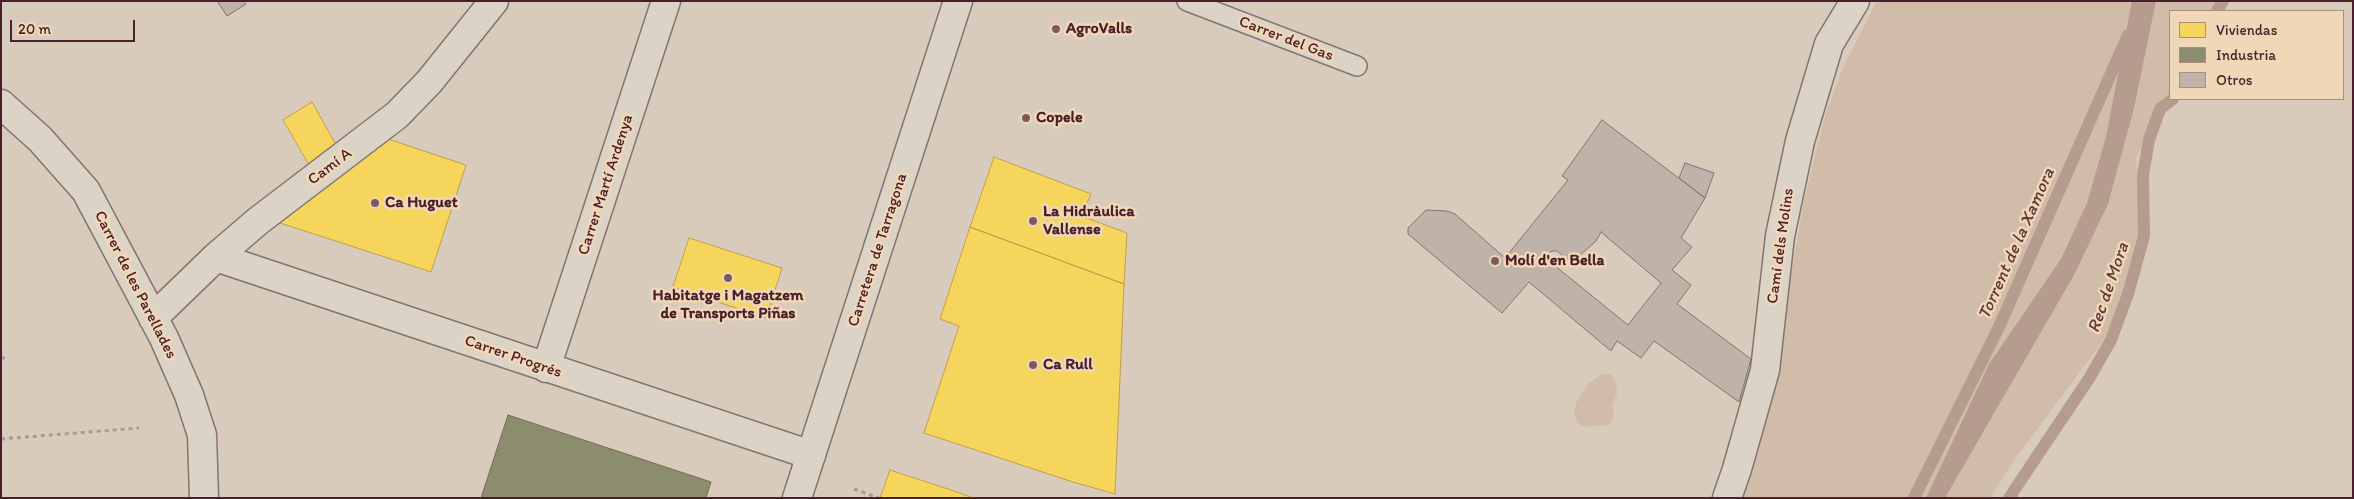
<!DOCTYPE html>
<html>
<head>
<meta charset="utf-8">
<style>
	body { margin:0 }
	#map { position:relative; width:2354px; height:499px; overflow:hidden; background:#d8cbbc; font-family:Itim,sans-serif }
	canvas { display:block }
	.frame { position:absolute; inset:0; border:2px solid #4a1f2b; pointer-events:none }
	.legend { position:absolute; left:2169px; top:10px; width:175px; height:90px; box-sizing:border-box; background:#efd7b7; border:1px solid #ad8d7f; margin:0; padding:6px 9px; list-style:none; font-size:15px; color:#4a1f2b }
	.legend li { display:flex; align-items:center; gap:10px; height:25px }
	.legend b { width:25px; border:1px solid #ad8d7f }
	.scale { position:absolute; left:10px; top:20px; width:125px; height:22px; box-sizing:border-box; border:2px solid #4a1f2b; border-top:0; padding-left:6px; font-size:15px; line-height:18px; white-space:nowrap; color:#4a1f2b; -webkit-text-stroke:4px #efd7b7; paint-order:stroke }
</style>
</head>
<body>
<div id="map">
<canvas width="2354" height="499"></canvas>
<div class="frame"></div>
<ul class="legend">
<li><b style="height:14px;background:#f6d55c"></b>Viviendas</li>
<li><b style="height:14px;background:#8c8c6e"></b>Industria</li>
<li><b style="height:14px;background:#bfb3a9"></b>Otros</li>
</ul>
<div class="scale">20 m</div>
</div>
<script>
const ctx = document.querySelector('canvas').getContext('2d');
ctx.lineJoin = 'round';
function fill(path, color) { ctx.fillStyle = color; ctx.fill(path, 'evenodd'); }
const poly = rows => new Path2D(rows.map(r => 'M' + r).join(''));
function trace(path, color, width, dash) { ctx.strokeStyle = color; ctx.lineWidth = width; ctx.lineCap = dash ? 'butt' : 'round'; ctx.setLineDash(dash || []); ctx.stroke(path); }
function write(font, color, halo, rows, align = 'center') {
  ctx.font = font + ' Itim,sans-serif'; ctx.lineWidth = 5; ctx.setLineDash([]); ctx.textBaseline = 'middle'; ctx.strokeStyle = halo; ctx.fillStyle = color; for (const [text, x, y, turn = 0] of rows) {
    ctx.save(); ctx.translate(x, y); ctx.rotate((+turn || 0) * Math.PI / 180); ctx.textAlign = isNaN(turn) ? turn : align; if (halo) ctx.strokeText(text, 0, 0); ctx.fillText(text, 0, 0); ctx.restore();
  }
}
const green = poly([
	[1877,1,2219,1,2212,11,2170,11,2170,99,2172,99,2162,107,2136,159,2143,221,2131,273,2108,334,2015,459,1990,498,1739,498,1757,454,1765,419,1804,201,1825,116,1844,65],
	[1602,374,1610,374,1616,382,1617,394,1612,405,1614,416,1608,425,1582,427,1576,421,1574,412,1576,403,1588,384]
]);
const water = poly([
	[2132,1,2156,1,2134,108,2108,204,2074,275,1945,498,1926,498,1989,364,2061,259,2087,203,2106,137]
]);
const homes = poly([
	[312,102,339,150,312,170,283,120,312,102],
	[385,138,466,165,431,272,277,222,385,138],
	[994,157,1091,194,1081,216,1127,233,1124,284,970,227,994,157],
	[970,227,1124,284,1115,494,1073,482,924,433,959,326,940,319,970,227],
	[689,238,782,268,766,318,673,287,689,238],
	[890,470,954,491,973,498,880,498,890,470]
]);
const industry = poly([
	[508,415,711,482,706,498,481,498,508,415]
]);
const stream = poly([
	[2217,11,2223,1],
	[1914,498,1999,327,2128,35],
	[2009,498,2090,377,2111,340,2128,294,2144,236,2143,175,2149,140,2160,109,2173,99]
]);
const building = poly([
	[217,1,244,1,246,4,227,16,217,1],
	[1602,120,1705,198,1681,238,1692,247,1672,270,1691,285,1677,304,1751,359,1739,402,1654,341,1641,358,1617,341,1611,351,1529,282,1502,313,1408,234,1408,228,1426,210,1447,211,1455,214,1505,258,1568,180,1562,176,1602,120],
	[1601,232,1661,283,1628,325,1544,257,1552,251,1557,251,1571,263,1596,241,1601,232],
	[1685,163,1714,173,1705,198,1679,178,1685,163]
]);
const path = poly([
	[1,358,5,358],
	[1,439,139,428],
	[854,489,879,498]
]);
const service = poly([
	[1187,1,1357,66]
]);
const minor = poly([
	[1,104,40,139,86,191,164,338,189,395,202,435,204,498],
	[216,257,811,455],
	[153,318,216,257,258,221,397,115,429,82,494,1],
	[546,368,666,1],
	[1727,498,1737,469,1765,370,1780,236,1800,141,1829,44,1855,1]
]);
const secondary = poly([
	[797,498,958,1]
]);
const markers = [
	[1056,29,5,"#7c5b5e"],
	[1026,118,5,"#7c5b5e"],
	[375,203,5,"#7c5b5e"],
	[1033,221,5,"#7c5b5e"],
	[1495,261,5,"#7c5b5e"],
	[728,278,5,"#7c5b5e"],
	[1033,365,5,"#7c5b5e"]
];
const poiNames = [
	["AgroValls",1066,29],
	["Copele",1036,118],
	["Ca Huguet",385,203],
	["La Hidràulica",1043,212],
	["Vallense",1043,230],
	["Molí d'en Bella",1505,261],
	["Habitatge i Magatzem",728,296,"center"],
	["de Transports Piñas",728,314,"center"],
	["Ca Rull",1043,365]
];
const streetNames = [
	["Carrer del Gas",1286,39,21],
	["Camí A",330,167,-37],
	["Carrer Martí Ardenya",606,185,-72],
	["Camí dels Molins",1781,246,-82],
	["Carretera de Tarragona",878,250,-72],
	["Carrer de les Parellades",135,285,63],
	["Carrer Progrés",513,357,19]
];
const waterNames = [
	["Torrent de la Xamora",2017,244,-66],
	["Rec de Mora",2109,288,-71]
];
fill(green, '#d1bca9');
fill(water, '#b69c8e');
fill(homes, '#f6d55c');
trace(homes, '#c29e4d', 1);
fill(industry, '#8c8c6e');
trace(industry, '#786b5a', 1);
trace(stream, '#b69c8e', 12);
fill(building, '#bfb3a9');
trace(building, '#827470', 1);
trace(service, '#827470', 22);
trace(minor, '#827470', 31);
trace(secondary, '#827470', 31);
trace(path, '#a79b95', 3, [4, 4]);
trace(service, '#dcd3c7', 19);
trace(minor, '#dcd3c7', 28);
trace(secondary, '#dcd3c7', 28);
for (const [x, y, r, color] of markers) { const dot = new Path2D(); dot.arc(x, y, r, 0, 2 * Math.PI); ctx.fillStyle = color; ctx.fill(dot); trace(dot, '#efd7b7', 2); }
write('bold 16px', '#4a1f2b', '#efd7b7', poiNames, 'left');
write('16px', '#4a1f2b', '#efd7b7', streetNames);
write('italic 18px', '#62393f', '#efd7b7', waterNames);
</script>
</body>
</html>
